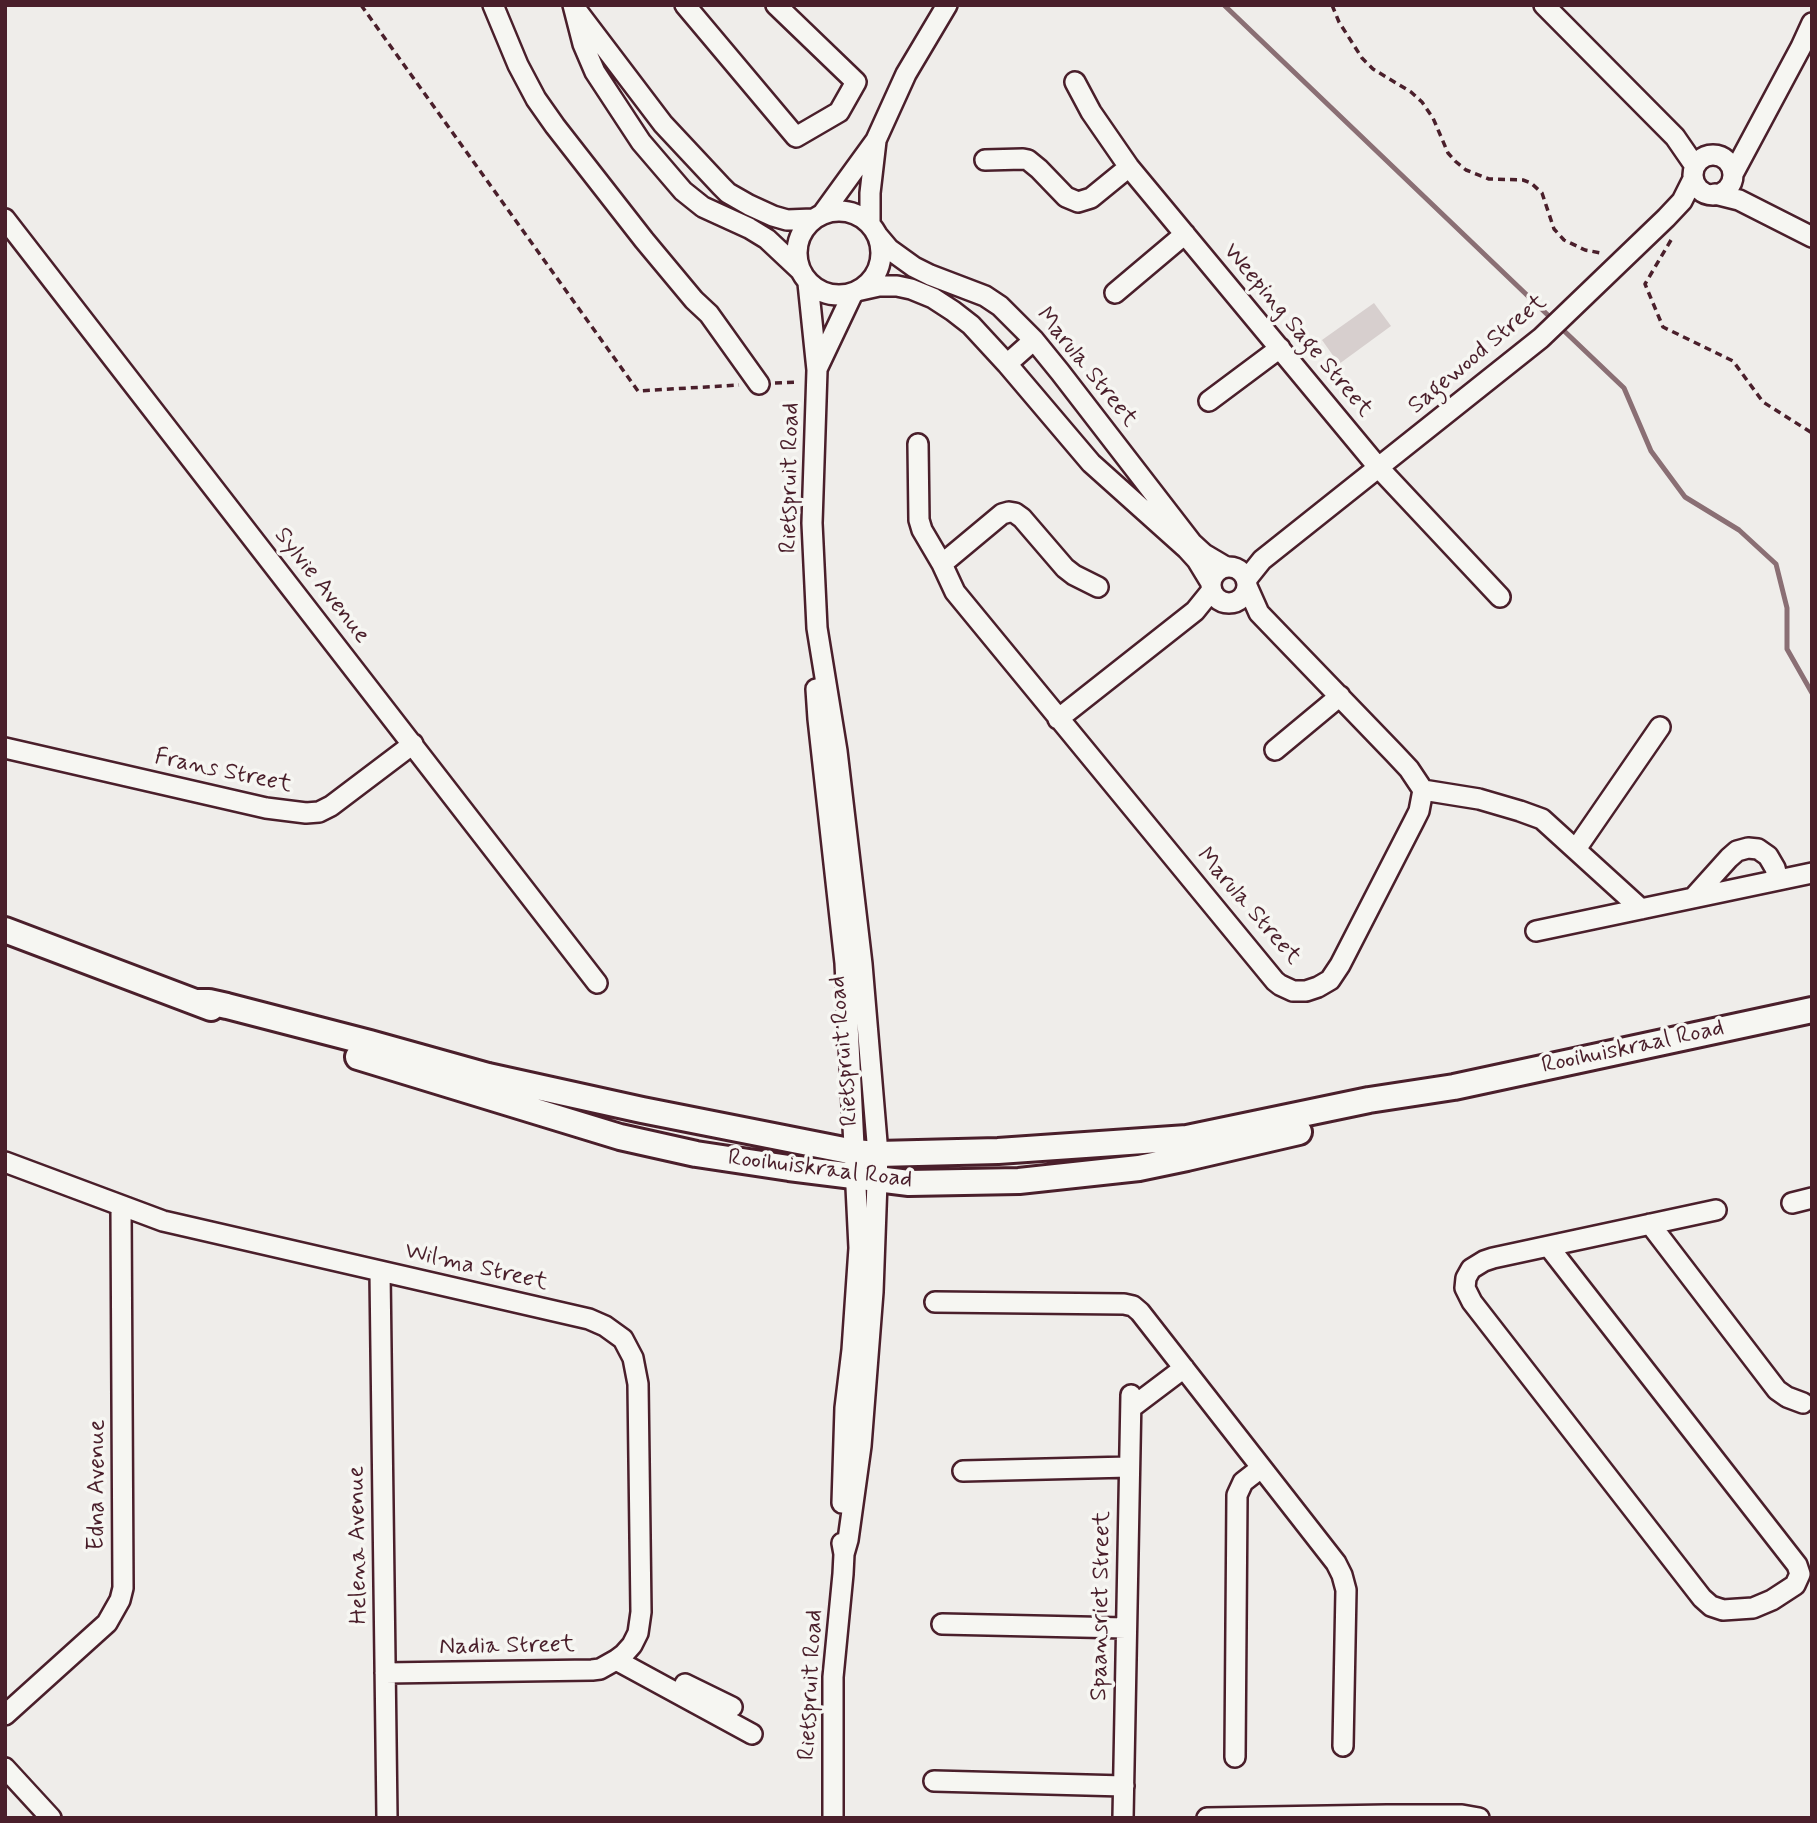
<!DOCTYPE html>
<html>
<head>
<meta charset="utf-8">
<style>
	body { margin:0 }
	#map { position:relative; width:1817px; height:1823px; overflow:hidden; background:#efedea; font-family:Mynerve,sans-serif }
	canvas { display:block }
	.frame { position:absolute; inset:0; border:7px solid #4a1f2b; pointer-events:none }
</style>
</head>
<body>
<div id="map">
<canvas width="1817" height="1823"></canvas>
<div class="frame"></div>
</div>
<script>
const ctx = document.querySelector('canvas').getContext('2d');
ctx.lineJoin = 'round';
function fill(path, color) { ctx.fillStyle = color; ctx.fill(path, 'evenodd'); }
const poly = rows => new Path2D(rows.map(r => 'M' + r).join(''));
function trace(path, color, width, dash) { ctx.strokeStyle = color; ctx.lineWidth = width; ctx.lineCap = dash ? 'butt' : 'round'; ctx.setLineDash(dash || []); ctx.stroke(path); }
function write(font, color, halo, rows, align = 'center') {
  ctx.font = font + ' Mynerve,sans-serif'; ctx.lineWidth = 7; ctx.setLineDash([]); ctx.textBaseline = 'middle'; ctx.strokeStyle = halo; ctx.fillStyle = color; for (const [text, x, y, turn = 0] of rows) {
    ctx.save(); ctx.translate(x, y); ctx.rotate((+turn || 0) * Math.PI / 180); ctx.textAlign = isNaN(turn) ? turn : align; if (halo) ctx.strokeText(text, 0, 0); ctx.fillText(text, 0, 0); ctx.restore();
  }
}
const green = poly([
	[1374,303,1391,326,1339,364,1322,340]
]);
const stream = poly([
	[1224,5,1553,320],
	[1560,327,1624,388,1651,451,1685,497,1739,530,1776,564,1787,608,1787,649,1812,693]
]);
const path = poly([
	[361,5,638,391,739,385],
	[1332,5,1339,22,1362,58,1373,69,1411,92,1422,102,1433,118,1448,153,1455,161,1466,170,1489,179,1523,180,1531,183,1542,193,1554,229,1564,240,1585,250,1601,253],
	[1671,240,1645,284,1663,327,1733,361,1763,402,1812,433],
	[775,383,798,382]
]);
const minor = poly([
	[493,5,518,65,536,99,555,126,644,240,694,300,709,314,759,384],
	[573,5,583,44,595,72,641,142,683,191,703,207,749,228,767,239,800,270],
	[685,5,796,137,839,112,856,82,776,5],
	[1544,5,1675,137,1695,166],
	[578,12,663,124,721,186,728,193,749,205,773,216,787,220,813,219],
	[1075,82,1091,112,1129,167,1378,467,1500,597],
	'1693 175a20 20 0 1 1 40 0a20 20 0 1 1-40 0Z',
	[985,160,1023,159,1028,160,1039,169,1066,197,1078,202,1091,198,1129,167],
	[1733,174,1801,47,1812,23],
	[1715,194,1739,200,1812,237],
	'797 253a42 42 0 1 1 84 0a42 42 0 1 1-84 0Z',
	[823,213,876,140,906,74,947,5],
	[5,219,597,983],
	[870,224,870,193,876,141],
	[878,236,889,249,914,267,930,275,985,296,1000,306,1034,340,1060,372,1192,543,1204,554,1226,567],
	[808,283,817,370,812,523,817,628,837,751,862,964,878,1154,873,1292,861,1446,848,1540,844,1554],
	[861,290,879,286,897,286,911,289,933,298,953,311,971,325,1007,364,1091,463,1187,549,1197,560,1211,583],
	[1115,293,1185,234],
	[1007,364,1034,340],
	[817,369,853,293],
	[1209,401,1280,348],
	[918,444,919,520,922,530,942,564,955,592,1275,981,1280,985,1293,991,1306,991,1318,987,1330,980,1340,965,1414,821,1419,811,1423,790,1409,769,1394,753,1259,613,1247,586],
	[942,564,1002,514,1009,512,1015,513,1022,518,1065,568,1074,575,1098,587],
	'1211 585a18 18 0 1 1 36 0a18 18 0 1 1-36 0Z',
	[1246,580,1262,560,1541,338,1666,218,1682,201,1693,179],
	[816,689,818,719,845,963,859,1248,852,1350,845,1408,842,1503],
	[1058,719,1195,611,1212,590],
	[5,748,266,808,306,813,319,812,331,806,413,744],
	[1275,750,1340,696],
	[1423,790,1479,799,1520,811,1542,819,1641,909],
	[1576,849,1660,727],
	[1693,898,1729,858,1737,851,1748,848,1758,849,1768,856,1775,868,1778,880],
	[1536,931,1812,873],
	[5,1162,163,1221,589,1319,605,1326,623,1339,633,1358,638,1384,641,1612,638,1633,632,1645,624,1654,616,1660,600,1669,592,1670,385,1673],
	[1792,1203,1812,1198],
	[1650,1224,1777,1390,1787,1397,1803,1403],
	[1549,1247,1797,1565,1800,1574,1795,1585,1772,1600,1753,1608,1723,1610,1711,1606,1702,1598,1472,1302,1465,1288,1466,1278,1471,1269,1484,1261,1493,1258,1716,1210],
	[380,1272,387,1818],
	[935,1302,1124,1304,1133,1306,1140,1312,1336,1563,1342,1575,1346,1590,1343,1746],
	[1131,1408,1184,1368],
	[963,1471,1129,1467],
	[942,1624,1126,1628],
	[616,1660,752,1734],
	[685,1684,732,1707],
	[5,1715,107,1623,120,1600,123,1588,121,1207],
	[1235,1757,1237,1495,1243,1482,1261,1468],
	[5,1768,51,1818],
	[934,1781,1124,1786],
	[833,1818,833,1677,843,1574,844,1554,842,1543],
	[1123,1818,1131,1395],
	[1207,1818,1387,1815,1462,1815,1479,1818]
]);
const major = poly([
	[5,930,211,1008],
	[198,1002,209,1002,227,1006,370,1043,488,1076,642,1110,854,1152,878,1154,998,1151,1187,1138,1369,1100,1454,1087,1812,1010],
	[358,1057,620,1137,696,1154,789,1168,909,1183,1019,1181,1139,1168,1187,1158,1299,1132]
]);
const streetNames = [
	["Weeping Sage Street",1297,331,50],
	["Sagewood Street",1478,355,-40],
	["Marula Street",1086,368,51],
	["Rietspruit Road",791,478,-89],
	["Sylvie Avenue",321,586,52],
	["Frans Street",223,772,12],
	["Marula Street",1248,907,49],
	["Rooihuiskraal Road",1633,1048,-12],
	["Rietspruit Road",845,1051,-95],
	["Rooihuiskraal Road",820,1170,7],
	["Wilma Street",476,1268,13],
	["Edna Avenue",98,1485,-90],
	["Helena Avenue",359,1545,-91],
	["Spaansriet Street",1102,1606,-89],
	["Nadia Street",507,1647,-1],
	["Rietspruit Road",812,1685,-87]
];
fill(green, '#d7cfce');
trace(stream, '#8a6f74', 5);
trace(minor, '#4a1f2b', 24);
trace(major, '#4a1f2b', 30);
trace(path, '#4a1f2b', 3.5, [7, 5]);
trace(minor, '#f6f6f2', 19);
trace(major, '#f6f6f2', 24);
write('24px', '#4a1f2b', '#f6f6f2', streetNames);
</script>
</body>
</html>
